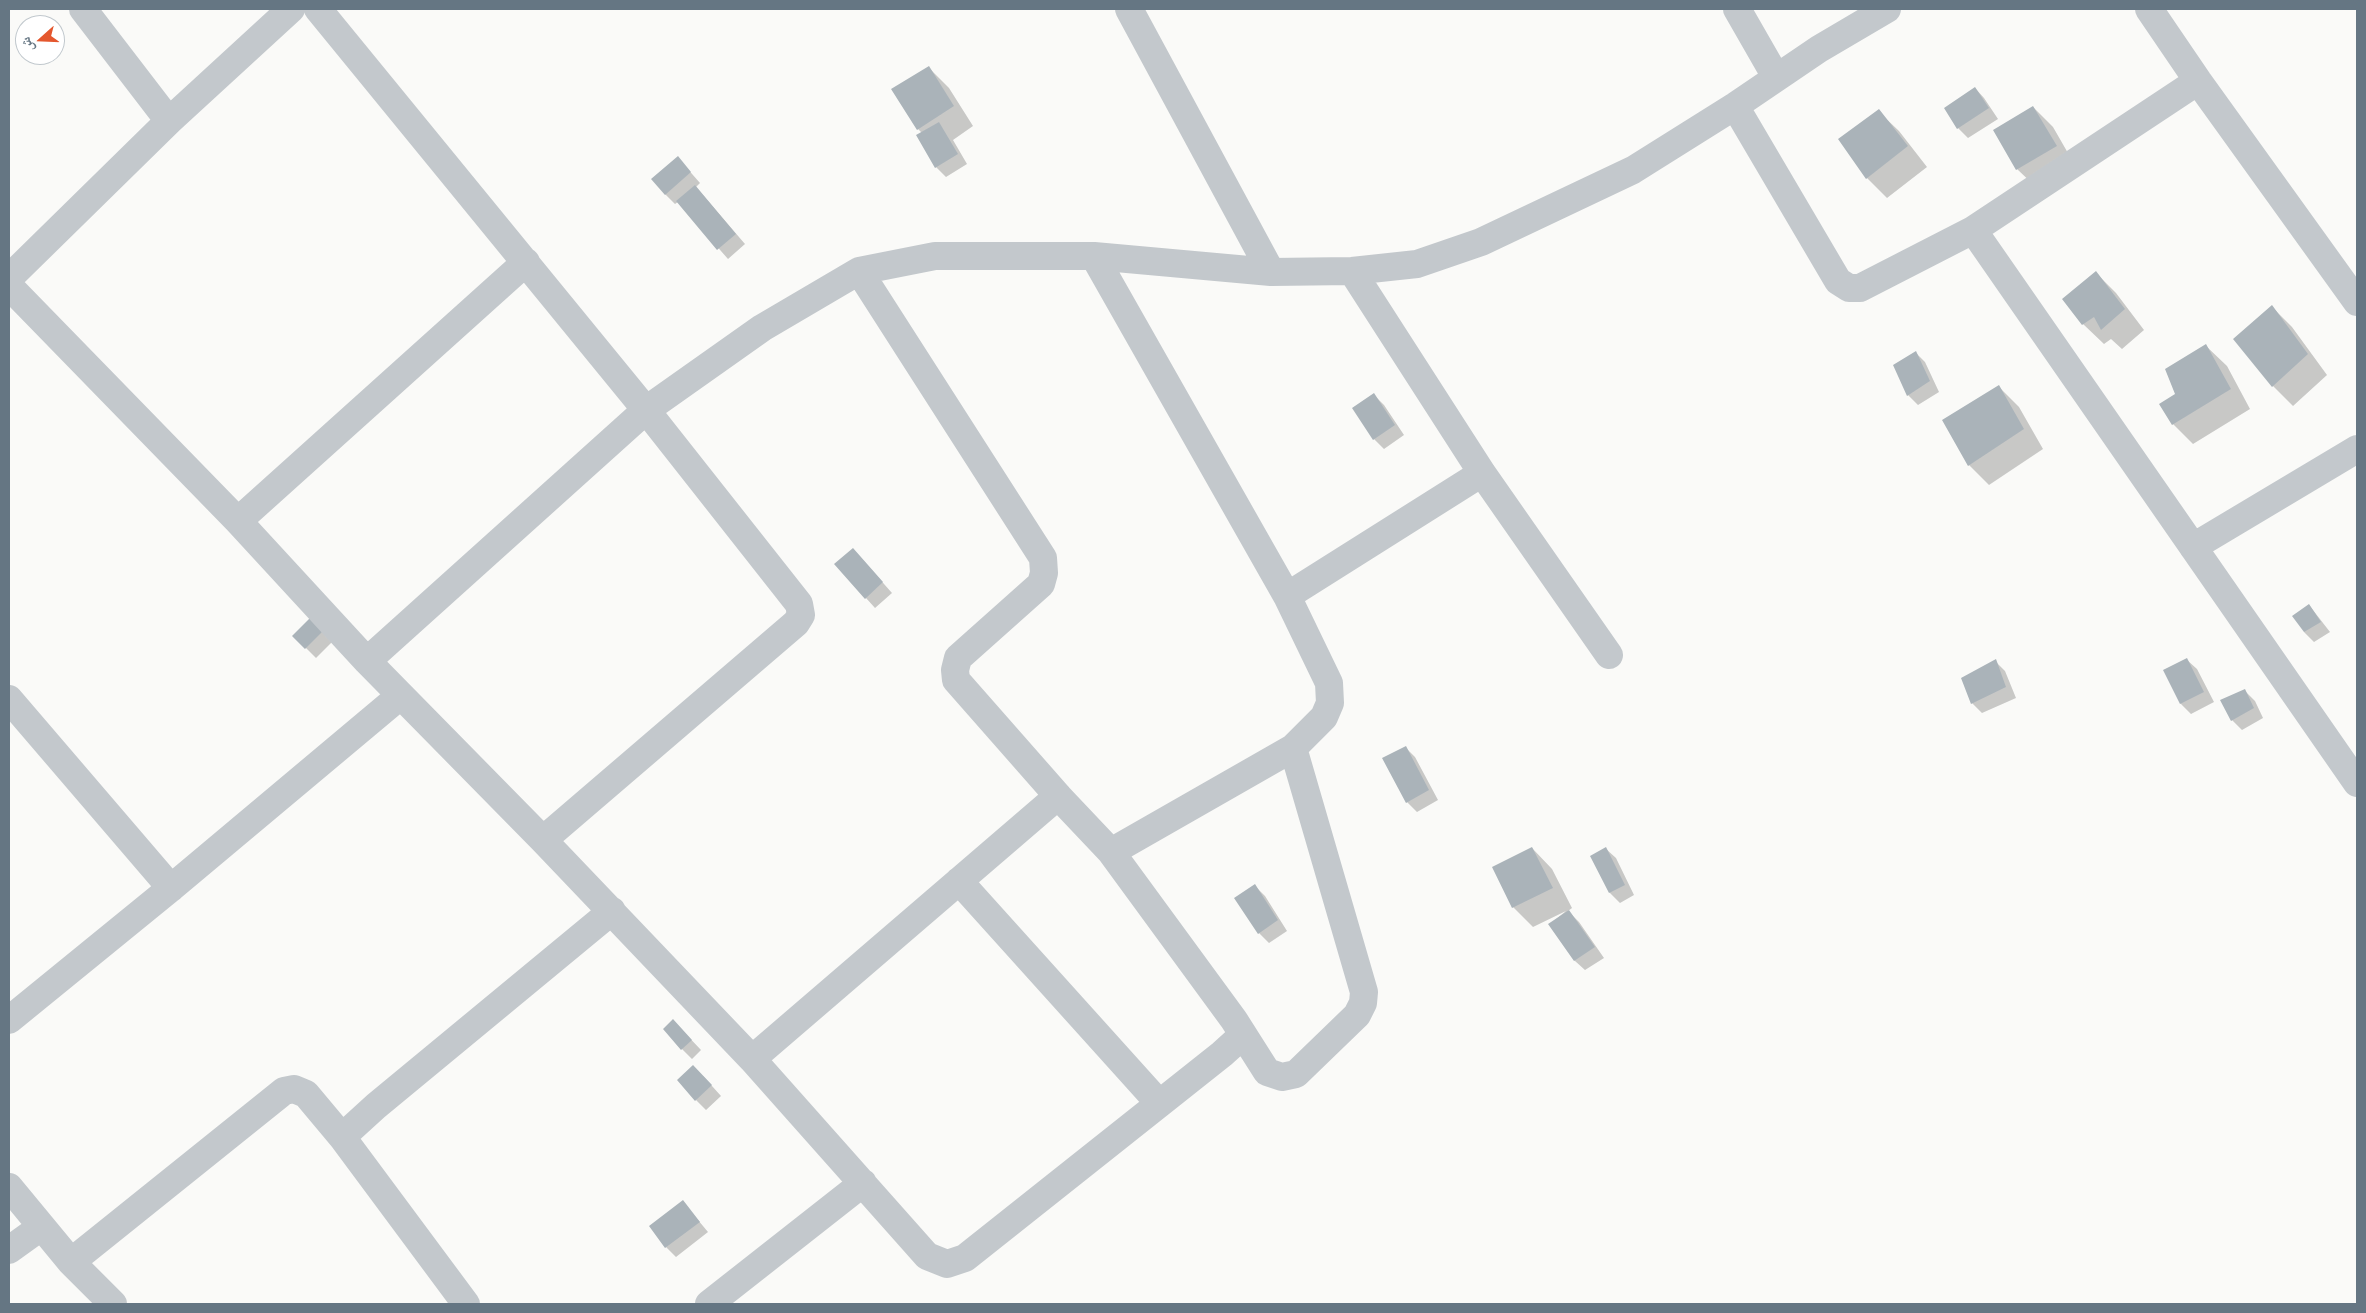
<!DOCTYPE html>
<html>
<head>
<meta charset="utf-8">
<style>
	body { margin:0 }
	#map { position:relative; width:2366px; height:1313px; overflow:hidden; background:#fafaf8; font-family:"PT Sans","Noto Naskh Arabic",sans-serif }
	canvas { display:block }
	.frame { position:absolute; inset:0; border:10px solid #657683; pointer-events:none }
	.north { position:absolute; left:15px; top:15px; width:50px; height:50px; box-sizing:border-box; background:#fff; border:1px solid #c1c8cd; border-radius:50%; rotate:250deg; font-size:14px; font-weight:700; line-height:20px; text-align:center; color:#657683 }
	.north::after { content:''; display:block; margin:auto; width:18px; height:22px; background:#e4572e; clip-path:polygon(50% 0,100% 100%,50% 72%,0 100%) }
</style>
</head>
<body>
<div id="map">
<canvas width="2366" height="1313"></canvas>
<div class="frame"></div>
<div class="north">ش</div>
</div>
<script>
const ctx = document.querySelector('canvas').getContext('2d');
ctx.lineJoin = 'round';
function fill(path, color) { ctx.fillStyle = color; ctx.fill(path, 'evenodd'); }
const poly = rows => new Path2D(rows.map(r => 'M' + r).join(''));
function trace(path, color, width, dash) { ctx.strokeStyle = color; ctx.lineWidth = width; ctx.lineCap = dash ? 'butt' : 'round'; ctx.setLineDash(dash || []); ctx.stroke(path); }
const shadow = poly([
	[929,68,949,88,973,126,953,140,967,164,946,177,936,167,922,133,918,129],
	[1975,88,1984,98,1998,119,1968,138,1958,128],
	[2033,107,2053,127,2076,167,2038,189,2017,169],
	[1878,111,1899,131,1927,167,1887,198,1867,178,1840,139],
	[678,158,700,183,696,187,745,244,728,259,678,202,675,204,665,194],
	[2096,273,2116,293,2144,330,2122,349,2111,339,2104,344,2083,324,2064,299],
	[2272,307,2292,327,2327,375,2293,406,2273,386,2234,339],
	[2206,346,2227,366,2250,409,2193,444,2173,424,2177,394],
	[1915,352,1925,362,1939,392,1918,405,1908,395],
	[1999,387,2019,407,2043,449,1989,485,1969,465],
	[1374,395,1384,405,1404,435,1384,449,1374,439],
	[853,549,892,593,875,608,866,598],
	[2309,605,2330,632,2314,642,2304,632],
	[312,617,334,640,316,658,294,636],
	[2187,660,2197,669,2214,702,2191,714,2181,704,2164,670],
	[1995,661,2005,671,2016,698,1982,713,1972,703],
	[2245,691,2255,701,2263,718,2242,730,2232,720],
	[1405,747,1415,757,1438,800,1417,812,1407,802],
	[1532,848,1552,869,1572,908,1568,911,1579,922,1604,958,1585,970,1575,961,1550,924,1566,911,1533,927,1513,907],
	[1606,849,1616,858,1634,895,1620,903,1610,893,1592,856],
	[1255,886,1265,896,1287,931,1269,943,1259,933],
	[683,1031,701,1050,692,1059,682,1049],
	[703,1076,721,1096,706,1110,696,1100],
	[683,1202,708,1232,676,1257,666,1247]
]);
const building = poly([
	[929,66,954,106,917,130,891,89],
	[1975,87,1989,108,1957,129,1944,108],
	[2033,106,2057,146,2016,170,1993,130],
	[1879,109,1908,146,1866,179,1838,139],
	[939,122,958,154,935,168,916,135],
	[678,156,691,172,665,195,651,179],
	[695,185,736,234,717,250,676,201],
	[2096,271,2125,309,2101,330,2094,317,2082,325,2062,299],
	[2272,305,2308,354,2272,387,2233,339],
	[2206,344,2231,389,2172,425,2159,404,2175,394,2165,369],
	[1916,351,1930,381,1907,396,1893,365],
	[1999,385,2024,429,1968,466,1942,420],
	[1374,393,1395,425,1373,440,1352,408],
	[853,548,883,582,865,599,834,564],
	[2309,604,2321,622,2304,632,2292,616],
	[312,616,325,629,305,649,292,636],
	[2187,658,2204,692,2180,704,2163,670],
	[1996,659,2006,687,1971,704,1961,678],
	[2245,689,2254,708,2231,721,2220,700],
	[1406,746,1429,790,1406,803,1382,758],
	[1532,847,1553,888,1512,908,1492,867],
	[1606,847,1625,885,1609,893,1590,856],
	[1255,884,1278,920,1258,934,1234,898],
	[1569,910,1595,947,1574,961,1548,924],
	[673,1019,692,1040,681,1050,663,1029],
	[693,1065,712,1085,695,1101,677,1080],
	[683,1200,700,1222,665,1248,649,1226]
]);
const street = poly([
	[83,9,169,121],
	[318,9,646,410,799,604,801,615,796,623,543,840],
	[1129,9,1271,272],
	[1737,9,1776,77],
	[2149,9,2198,81,2357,302],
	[1735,106,1838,281,1849,288,1860,288,1973,230,2198,81],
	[1973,230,2357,783],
	[1094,256,1287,596,1329,683,1330,703,1324,717,1293,748,1111,852],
	[859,271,1043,558,1044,573,1041,584,958,658,955,670,956,680,1058,796,1111,852,1234,1020,1267,1072,1282,1077,1296,1074,1357,1015,1363,1003,1364,992,1293,748],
	[1352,271,1482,473,1609,655],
	[9,278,169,121,291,9],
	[9,286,238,521,367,661,543,840,752,1059,927,1256,947,1264,965,1258,1222,1054,1243,1035],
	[238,521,526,262],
	[2193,547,2357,449],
	[1287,596,1482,473],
	[367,661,646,410,762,328,859,271,935,256,1094,256,1271,272,1352,271,1417,264,1481,242,1633,170,1735,106,1819,49,1887,9],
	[9,699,171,888],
	[959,881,1159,1103],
	[9,1020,171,888,400,696],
	[752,1059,1058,796],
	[342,1137,376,1106,612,911],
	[9,1187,71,1262,113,1304],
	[9,1250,41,1227],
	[71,1262,284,1091,294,1089,306,1094,342,1137,466,1304],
	[709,1304,863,1183]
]);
fill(shadow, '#0003');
fill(building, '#aab3b9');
trace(street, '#c3c8cc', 28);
</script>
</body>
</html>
